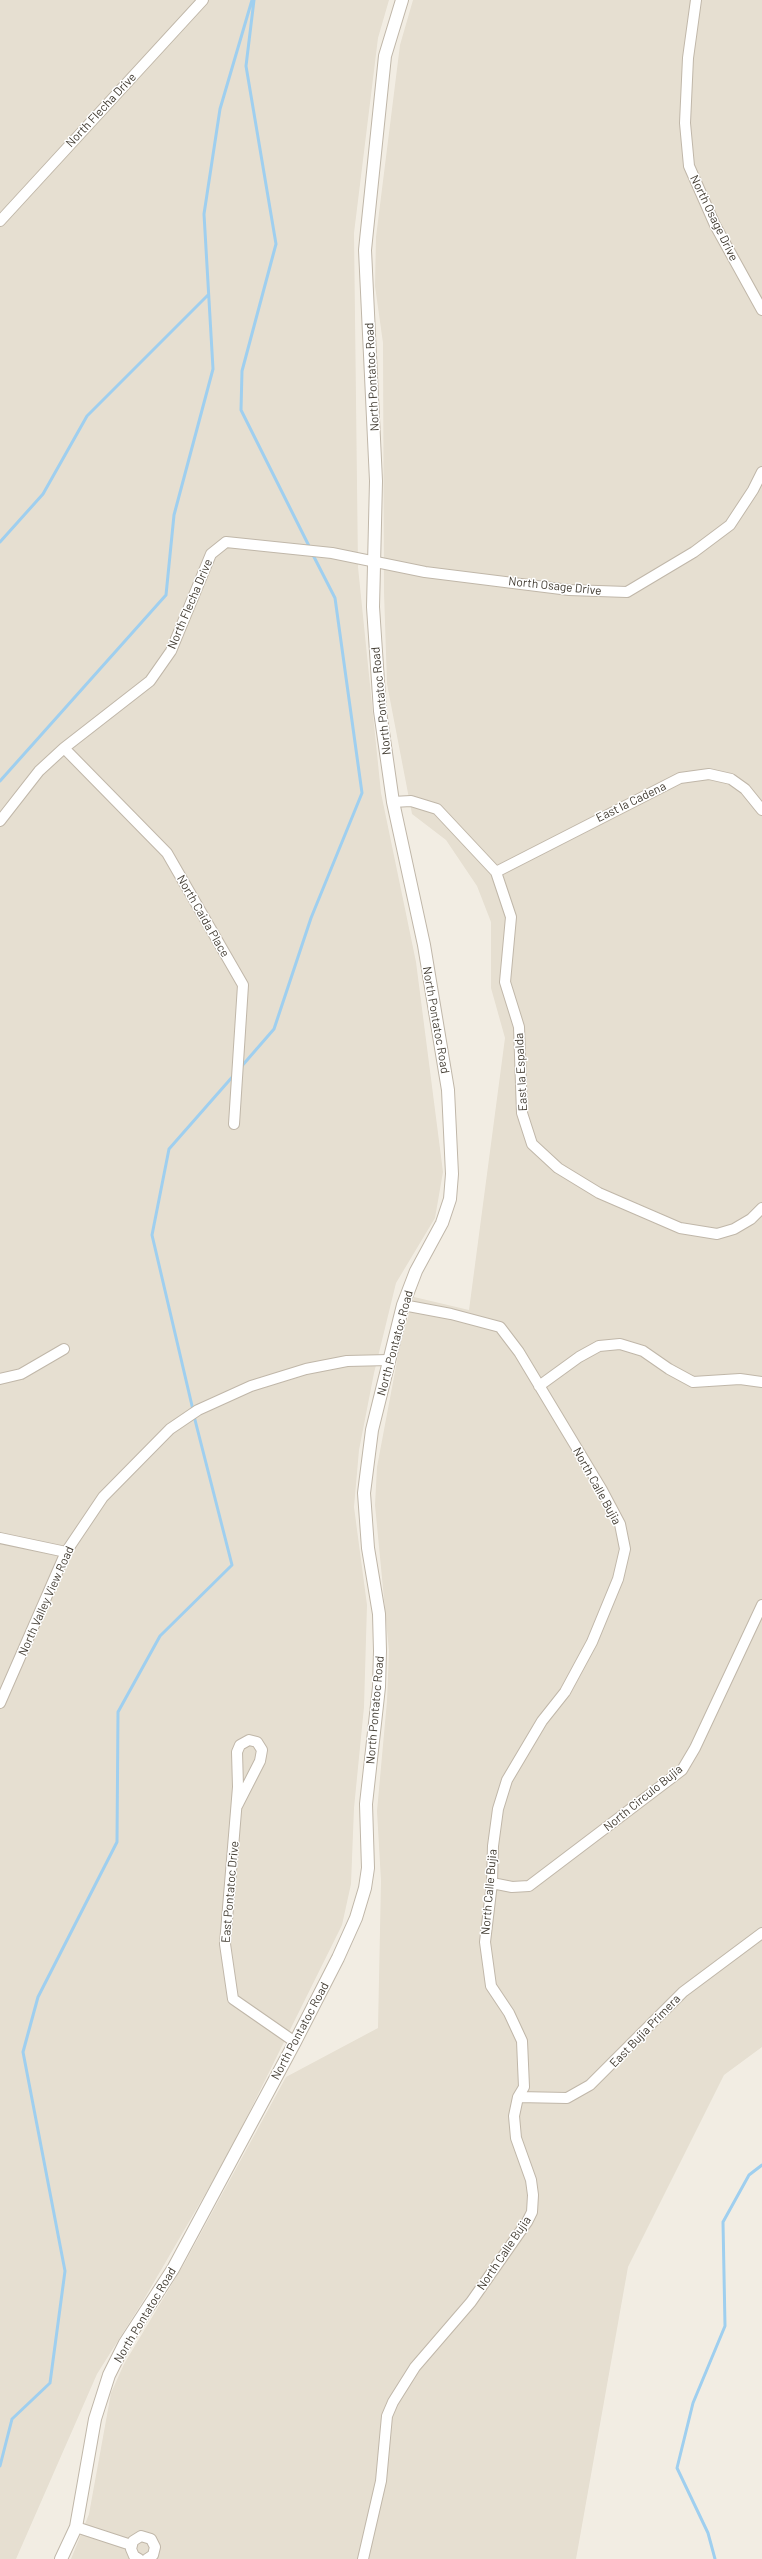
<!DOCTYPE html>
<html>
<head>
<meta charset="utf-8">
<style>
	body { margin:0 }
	canvas { display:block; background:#f2ede3 }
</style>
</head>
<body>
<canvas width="762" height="2559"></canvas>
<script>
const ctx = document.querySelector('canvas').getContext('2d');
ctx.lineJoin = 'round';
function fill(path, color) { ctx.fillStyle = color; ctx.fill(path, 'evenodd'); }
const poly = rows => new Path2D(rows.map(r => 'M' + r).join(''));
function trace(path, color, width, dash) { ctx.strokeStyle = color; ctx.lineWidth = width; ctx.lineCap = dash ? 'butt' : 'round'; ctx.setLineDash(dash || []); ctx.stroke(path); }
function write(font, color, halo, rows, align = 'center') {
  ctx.font = font + ' Barlow,sans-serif'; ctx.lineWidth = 3; ctx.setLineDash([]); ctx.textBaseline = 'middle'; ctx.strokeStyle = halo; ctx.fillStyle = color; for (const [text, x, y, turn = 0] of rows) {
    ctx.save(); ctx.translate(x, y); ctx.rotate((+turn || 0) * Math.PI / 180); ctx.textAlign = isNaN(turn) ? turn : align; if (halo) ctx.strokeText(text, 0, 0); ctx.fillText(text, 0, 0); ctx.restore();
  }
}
const residential = poly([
	[0,0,389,0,378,38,354,233,358,567,381,793,416,962,443,1172,435,1218,396,1283,374,1373,359,1450,354,1507,367,1605,364,1707,354,1808,351,1884,342,1925,229,2153,143,2301,97,2374,16,2559,0,2559],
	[413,0,762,0,762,2047,724,2075,628,2267,576,2559,71,2559,89,2514,111,2393,124,2364,184,2264,286,2077,378,2028,381,1881,377,1811,387,1701,389,1651,375,1505,377,1467,400,1345,414,1297,469,1310,505,1038,491,988,491,922,477,886,446,840,412,814,387,684,384,592,383,343,375,286,376,237,400,45]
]);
const stream = poly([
	[254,0,246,66,276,244,242,371,241,410,310,548],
	[0,542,43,494,87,416,208,295],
	[0,781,166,595,174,515,213,369,204,214,220,109,252,0],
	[241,1067,274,1029,311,918,362,793,335,598,312,553],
	[193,1410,152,1235,169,1149,234,1075],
	[0,2466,12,2419,50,2383,65,2271,23,2052,38,1997,117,1842,118,1712,160,1636,232,1565,194,1416],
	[715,2559,708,2533,677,2468,693,2403,725,2326,723,2222,749,2175,762,2165]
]);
const minor = poly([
	[696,0,688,58,685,123,689,166,715,225,762,310],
	[0,221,203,0],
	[64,748,167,853,243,985,234,1124],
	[393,802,411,801,437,809,496,872,511,917,505,982,519,1027,522,1113,532,1144,558,1168,599,1193,680,1228,717,1234,734,1229,751,1219,762,1208],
	[0,821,39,771,64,748,150,681,171,651,211,554,226,542,332,553,425,572,569,590,627,592,694,552,730,525,753,490,762,472],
	[496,872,680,778,709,774,731,779,745,789,762,810],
	[0,1379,21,1374,64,1349],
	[539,1386,579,1357,599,1346,620,1344,643,1351,669,1369,693,1382,740,1379,762,1382],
	[0,1538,66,1552],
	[0,1703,66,1552,103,1497,170,1429,198,1410,251,1386,306,1369,347,1361,389,1360],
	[237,1806,260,1761,262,1750,257,1742,249,1740,240,1745,237,1752,238,1787,225,1944,233,1999,295,2042],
	[492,1883,512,1887,529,1886,682,1770,695,1748,762,1605],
	[518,2097,567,2098,590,2085,683,1992,762,1933],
	[76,2527,131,2545],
	[139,2559,134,2556,131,2549,133,2541,141,2536,151,2539,155,2547,153,2555,147,2559],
	[363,2559,381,2481,387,2416,393,2402,415,2367,471,2302,527,2222,532,2212,533,2195,531,2180,516,2138,514,2116,518,2097,524,2087,522,2041,509,2013,491,1986,485,1942,492,1883,493,1846,498,1809,507,1780,542,1721,565,1692,592,1642,618,1579,625,1549,620,1524,602,1490,519,1352,500,1327,451,1314,403,1305]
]);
const tertiary = poly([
	[61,2559,76,2527,95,2419,109,2375,125,2343,173,2269,295,2042,338,1958,356,1918,365,1888,368,1868,366,1804,379,1687,380,1651,379,1614,368,1548,364,1493,372,1430,403,1305,416,1271,442,1223,450,1199,452,1174,448,1090,424,945,393,802,380,711,373,607,376,481,365,250,385,56,402,0]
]);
const streetNames = [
	["North Flecha Drive",101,110,-47],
	["North Osage Drive",714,218,64],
	["North Pontatoc Road",372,377,-93],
	["North Osage Drive",555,586,6],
	["North Flecha Drive",190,604,-67],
	["North Pontatoc Road",381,701,-96],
	["East la Cadena",631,802,-26],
	["North Caida Place",203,916,60],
	["North Pontatoc Road",436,1020,80],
	["East la Espalda",521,1072,-93],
	["North Pontatoc Road",395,1343,-75],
	["North Calle Bujia",597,1486,61],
	["North Valley View Road",46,1601,-66],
	["North Pontatoc Road",375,1710,-85],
	["North Circulo Bujia",643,1798,-39],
	["East Pontatoc Drive",230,1892,-85],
	["North Calle Bujia",489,1892,-85],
	["North Pontatoc Road",300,2031,-62],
	["East Bujia Primera",645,2031,-46],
	["North Calle Bujia",504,2253,-56],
	["North Pontatoc Road",145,2315,-59]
];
fill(residential, '#e6dfd1');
trace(stream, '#9fcfef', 3);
trace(minor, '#c0b7a9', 12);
trace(tertiary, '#c0b7a9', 14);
trace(minor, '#fff', 10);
trace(tertiary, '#fff', 12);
write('12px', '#433d33', '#fff', streetNames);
</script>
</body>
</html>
